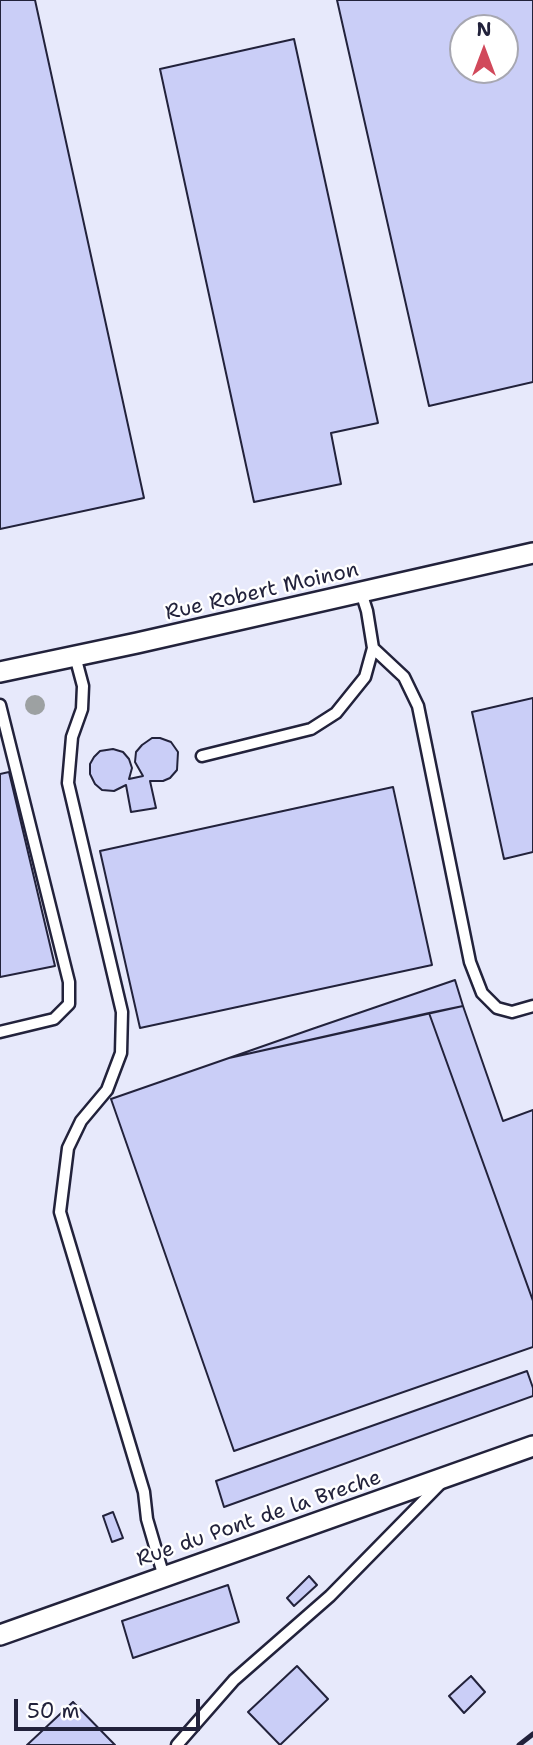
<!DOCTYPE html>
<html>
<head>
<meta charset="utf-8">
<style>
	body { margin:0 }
	#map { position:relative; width:533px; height:1745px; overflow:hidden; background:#f4f5fd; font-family:"Shantell Sans",sans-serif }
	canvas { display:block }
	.north { position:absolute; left:449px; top:14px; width:70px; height:70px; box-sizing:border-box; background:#fff; border:2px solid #a7a7b1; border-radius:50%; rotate:0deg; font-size:19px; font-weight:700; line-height:28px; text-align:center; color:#22223b }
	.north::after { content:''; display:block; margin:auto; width:24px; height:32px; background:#d1495b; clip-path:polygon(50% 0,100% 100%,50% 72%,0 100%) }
	.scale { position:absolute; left:14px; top:1699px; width:186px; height:32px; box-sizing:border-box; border:4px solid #22223b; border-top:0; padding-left:9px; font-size:21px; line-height:24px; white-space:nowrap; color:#22223b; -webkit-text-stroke:5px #fff; paint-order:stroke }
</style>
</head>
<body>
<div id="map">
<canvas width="533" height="1745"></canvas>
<div class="north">N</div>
<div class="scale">50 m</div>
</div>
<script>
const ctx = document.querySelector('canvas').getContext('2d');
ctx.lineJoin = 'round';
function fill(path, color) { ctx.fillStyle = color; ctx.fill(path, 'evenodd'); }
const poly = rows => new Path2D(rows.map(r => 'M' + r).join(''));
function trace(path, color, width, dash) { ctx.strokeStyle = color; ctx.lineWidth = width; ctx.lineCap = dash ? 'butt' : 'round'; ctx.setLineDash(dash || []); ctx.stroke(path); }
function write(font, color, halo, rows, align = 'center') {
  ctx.font = font + ' "Shantell Sans",sans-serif'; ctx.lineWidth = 5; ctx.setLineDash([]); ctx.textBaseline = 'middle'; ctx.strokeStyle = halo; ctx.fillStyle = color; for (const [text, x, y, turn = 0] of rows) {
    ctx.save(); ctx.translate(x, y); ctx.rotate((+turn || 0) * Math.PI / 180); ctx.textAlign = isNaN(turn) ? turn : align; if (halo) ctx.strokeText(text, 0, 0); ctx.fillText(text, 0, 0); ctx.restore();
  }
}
const built = poly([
	[0,0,533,0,533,1745,0,1745],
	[463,28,505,28,505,70,463,70]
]);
const building = poly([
	[0,0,35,0,144,498,0,529,0,0],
	[337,0,533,0,533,382,429,406,337,0],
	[463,28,505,28,505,70,463,70,463,28],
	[294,39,378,423,331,433,341,484,254,502,160,69,294,39],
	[533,698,533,852,504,859,472,712,533,698],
	[152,738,160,738,171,742,178,752,177,770,170,778,163,781,150,781,156,808,131,812,126,785,114,791,102,790,95,784,90,774,90,764,94,757,100,751,113,749,123,752,129,759,132,768,129,779,143,776,135,762,136,752,142,745,152,738],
	[9,772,55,966,0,977,0,774,9,772],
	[393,787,432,965,140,1028,100,851,393,787],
	[455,980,463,1006,229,1058,312,1029,455,980],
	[463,1006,503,1121,533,1110,533,1301,429,1013,463,1006],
	[429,1013,533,1301,533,1347,234,1451,111,1099,229,1058,429,1013],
	[527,1371,533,1388,533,1396,224,1507,216,1481,527,1371],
	[113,1512,123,1538,112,1542,103,1516,113,1512],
	[309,1576,317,1585,294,1606,287,1598,309,1576],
	[228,1585,239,1622,133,1658,122,1621,228,1585],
	[297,1666,328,1699,280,1745,248,1712,297,1666],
	[471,1676,485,1692,464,1713,449,1696,471,1676],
	[73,1702,115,1745,27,1745,73,1702]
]);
const lane = poly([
	[373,648,404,677,418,706,470,962,482,993,497,1008,512,1012,533,1006],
	[75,656,83,686,82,709,72,737,68,783,122,1012,121,1053,107,1090,81,1121,68,1148,60,1212,144,1492,147,1519,164,1577],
	[0,705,69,982,69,1004,54,1019,0,1032],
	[202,756,311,729,336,713,365,677,373,648,367,611,361,592],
	[177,1745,234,1680,330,1596,440,1484]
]);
const street = poly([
	[0,672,137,643,533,553],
	[0,1635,533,1446]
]);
const rail = poly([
	[519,1745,533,1734]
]);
const trees = [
	[35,705]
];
const streetNames = [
	["Rue Robert Moinon",262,592,-13],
	["Rue du Pont de la Breche",259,1519,-19]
];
fill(built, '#e7e9fb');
fill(building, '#cacef7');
trace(building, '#22223b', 2);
trace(lane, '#22223b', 15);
trace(street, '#22223b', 24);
trace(lane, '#fff', 10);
trace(street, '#fff', 19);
trace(rail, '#22223b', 5);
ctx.fillStyle = '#9da1a2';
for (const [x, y] of trees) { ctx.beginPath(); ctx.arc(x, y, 10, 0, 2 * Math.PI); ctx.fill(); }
write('21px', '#22223b', '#fff', streetNames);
</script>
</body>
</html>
